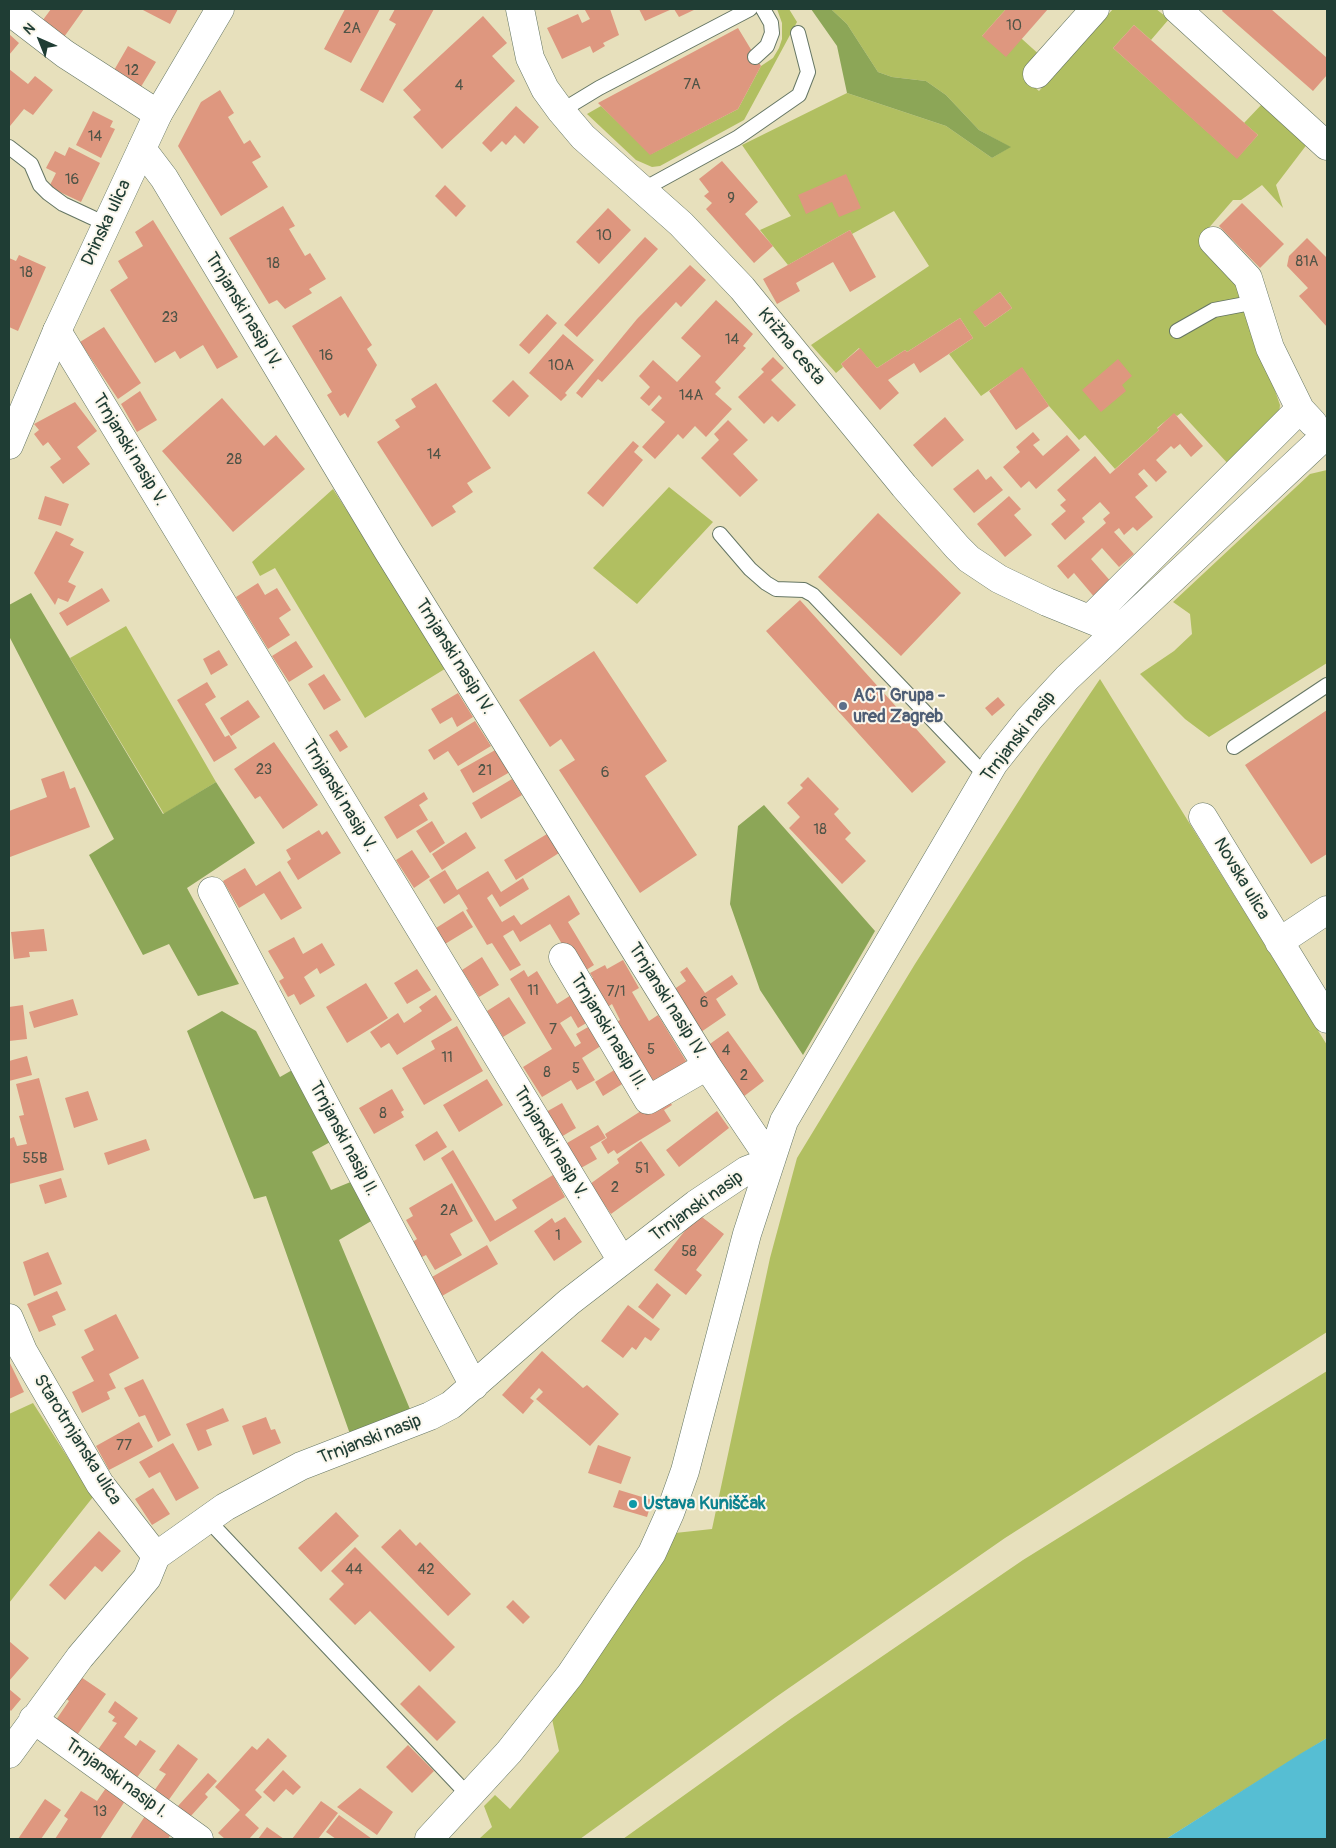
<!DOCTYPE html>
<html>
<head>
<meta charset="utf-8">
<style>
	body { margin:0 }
	#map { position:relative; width:1336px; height:1848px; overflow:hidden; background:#e7e0bc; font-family:Pangolin,sans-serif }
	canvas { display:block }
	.frame { position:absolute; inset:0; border:10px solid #1f3d34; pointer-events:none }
	.north { position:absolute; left:15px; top:15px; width:50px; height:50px; -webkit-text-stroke:4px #fbf7ec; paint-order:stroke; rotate:316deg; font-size:14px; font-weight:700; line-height:20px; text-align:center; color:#1f3d34 }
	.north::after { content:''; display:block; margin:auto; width:18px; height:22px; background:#1f3d34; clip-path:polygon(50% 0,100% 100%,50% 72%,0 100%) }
</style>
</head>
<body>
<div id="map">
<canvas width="1336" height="1848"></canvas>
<div class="frame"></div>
<div class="north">N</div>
</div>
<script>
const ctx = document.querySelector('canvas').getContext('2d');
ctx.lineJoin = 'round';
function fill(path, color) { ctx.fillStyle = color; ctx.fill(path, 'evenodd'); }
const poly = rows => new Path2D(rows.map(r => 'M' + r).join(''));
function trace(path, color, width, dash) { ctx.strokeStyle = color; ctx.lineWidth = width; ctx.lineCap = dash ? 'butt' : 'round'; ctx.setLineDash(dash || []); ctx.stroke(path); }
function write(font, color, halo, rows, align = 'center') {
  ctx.font = font + ' Pangolin,sans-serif'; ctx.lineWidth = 4; ctx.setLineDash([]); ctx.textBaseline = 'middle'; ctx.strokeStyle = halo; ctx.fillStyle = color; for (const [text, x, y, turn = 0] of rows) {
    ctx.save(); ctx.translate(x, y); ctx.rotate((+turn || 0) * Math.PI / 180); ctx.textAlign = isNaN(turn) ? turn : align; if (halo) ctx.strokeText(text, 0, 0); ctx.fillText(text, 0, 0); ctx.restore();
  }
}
const green = poly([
	[777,9,789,9,797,22,744,120,660,166,652,167,636,160,587,114,601,106,651,154,738,109,761,66,773,58,779,48,782,39,782,23],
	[831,9,1006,9,982,36,1022,39,1042,57,1023,77,1039,91,1113,9,1156,9,1169,19,1151,40,1134,25,1113,48,1237,158,1258,135,1244,123,1263,103,1308,143,1276,185,1283,208,1262,185,1241,200,1233,200,1200,238,1236,277,1280,405,1279,414,1231,467,1181,413,1177,416,1174,414,1157,428,1159,430,1115,469,1085,435,1079,440,1049,406,1022,368,981,396,949,354,973,338,960,318,907,352,905,350,877,368,859,348,841,364,843,367,836,373,811,345,929,266,894,211,852,234,850,230,788,265,760,230,791,216,742,145,847,93,946,126,992,158,1010,147,979,130,946,95,926,81,892,77,878,72,847,24],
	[1000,292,1012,308,985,327,974,312],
	[1327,470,1327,663,1209,737,1185,719,1140,674,1174,651,1192,634,1190,614,1173,602,1310,474],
	[669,487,713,522,637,604,593,568],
	[333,489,448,667,365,718,275,568,260,576,252,562],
	[126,626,216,782,164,814,70,658],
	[1100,679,1327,1045,1327,1332,1005,1538,776,1697,580,1839,479,1839,492,1827,484,1806,495,1795,510,1809,559,1751,552,1719,675,1533,712,1529,770,1258,797,1158,915,964,1041,766],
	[1327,1371,1327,1738,1166,1839,623,1839,792,1718,1023,1560],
	[33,1403,93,1497,9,1603,9,1414]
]);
const forest = poly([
	[811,9,831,9,847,24,878,72,892,77,926,81,946,95,979,130,1011,147,992,158,946,126,847,93,837,46],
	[31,593,163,814,216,782,255,843,187,888,239,984,198,996,169,944,143,955,89,855,114,839,9,636,9,605],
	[764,805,875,931,803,1055,760,990,730,904,738,826],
	[222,1011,256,1031,280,1077,294,1069,332,1141,312,1152,331,1190,353,1181,373,1220,339,1240,412,1414,350,1434,266,1196,254,1199,187,1031]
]);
const water = poly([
	[1327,1738,1327,1839,1166,1839,1300,1754]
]);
const building = poly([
	[51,9,84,9,59,44,37,28],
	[141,9,178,9,170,24],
	[345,9,380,9,351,63,324,49],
	[395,9,434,9,383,103,360,90,396,24,389,20],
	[610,9,619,35,603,43,605,46,593,53,590,46,562,59,547,28,578,14,582,23,590,19,585,10,587,9],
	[639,9,672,9,645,21],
	[674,9,696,9,679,17],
	[1006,9,1048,9,1006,57,982,36],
	[1223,9,1271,9,1327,58,1327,75,1313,91,1222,11],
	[483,16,507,43,492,56,515,81,442,149,413,117,421,110,403,90],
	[1134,25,1258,135,1237,159,1113,48],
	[738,28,761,66,738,109,650,155,598,103],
	[9,34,19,43,9,55],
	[128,46,156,62,136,95,109,79],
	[9,69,28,84,35,76,53,90,33,115,24,109,10,126],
	[220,90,234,113,228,117,244,144,250,140,261,157,252,162,268,187,221,216,178,146,201,102],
	[516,106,539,127,524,144,515,135,506,145,502,141,491,152,482,143],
	[93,111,113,121,110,127,115,129,101,158,76,145],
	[69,147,100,163,81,202,49,187,56,173,46,168,55,151,65,156],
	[722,161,758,202,745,214,773,246,754,263,706,209,712,203,704,196,709,192,699,179],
	[846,174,861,208,839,217,832,202,806,214,798,195],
	[445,185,466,206,456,217,435,196],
	[1242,203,1284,244,1260,268,1219,226],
	[283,206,295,226,289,229,305,256,310,253,326,279,309,289,312,293,285,309,277,300,269,304,229,238],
	[608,208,631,230,599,264,576,242],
	[153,220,238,357,217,369,203,345,180,359,175,351,155,363,110,290,128,278,118,261,143,246,135,232],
	[850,230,876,277,850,292,833,262,796,283,800,291,777,304,763,279],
	[645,237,658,249,577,337,564,325],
	[1307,238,1327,258,1327,327,1299,296,1308,288,1287,266,1289,256],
	[19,255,46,267,18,331,9,327,9,258,16,261],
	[690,265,706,280,681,307,676,302,602,382,598,379,582,398,576,393,637,319],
	[1000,292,1012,308,985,327,973,312],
	[341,296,372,345,367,349,377,365,348,418,345,413,340,416,327,395,332,392,292,326],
	[716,300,753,334,743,346,746,348,715,382,721,388,715,394,732,409,706,437,695,426,683,439,678,434,655,459,642,447,665,422,651,410,662,398,659,395,649,406,640,398,650,387,639,376,653,360,677,382,701,356,681,338],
	[547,314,557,323,529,354,519,345],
	[960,318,973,338,920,373,914,363,888,380,899,393,880,410,841,364,860,348,877,368,905,350,907,352],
	[104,327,141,383,118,399,80,342],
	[563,334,594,360,565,393,567,395,561,401,529,373],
	[773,357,784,368,771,380,796,405,778,422,772,416,764,424,738,397,764,372,761,369],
	[1118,359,1132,376,1122,385,1126,391,1101,412,1082,390],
	[1022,367,1049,406,1016,430,989,391],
	[513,380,529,396,509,417,492,401],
	[436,383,491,468,467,483,473,492,452,506,456,512,432,527,377,442,400,427,395,420,416,407,411,399],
	[140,391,157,420,137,432,121,404],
	[222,398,264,446,276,435,305,469,233,532,162,451],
	[75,402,97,431,77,447,90,464,63,484,50,467,61,459,48,442,43,446,34,434,39,430,34,424],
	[1174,413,1203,446,1191,457,1180,444,1174,449,1171,446,1156,460,1167,472,1156,482,1144,469,1138,474,1148,486,1135,497,1153,517,1137,531,1133,527,1124,535,1119,528,1114,532,1134,554,1119,567,1102,548,1091,559,1113,584,1096,599,1074,573,1068,579,1057,566,1106,523,1103,519,1110,513,1100,502,1082,518,1085,522,1065,540,1051,524,1066,511,1060,505,1066,500,1057,490,1095,456,1110,474,1159,430,1157,429],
	[945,417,964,440,932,467,913,445],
	[728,420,748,440,733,454,758,480,740,497,701,458,719,440,714,434],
	[1033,432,1040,440,1033,445,1043,456,1067,435,1080,450,1036,489,1029,481,1021,488,1003,467,1020,452,1016,447],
	[633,441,639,446,634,452,643,460,603,507,587,493],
	[978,469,986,480,991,476,1003,490,974,513,953,489],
	[45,496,69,504,61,526,38,519],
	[1009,496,1021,509,1014,515,1032,535,1005,557,977,524],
	[878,513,961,593,901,656,818,577],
	[56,531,74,539,70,545,84,552,68,582,76,586,68,602,58,598,55,605,34,573],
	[258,583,265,595,277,588,291,610,279,618,290,635,268,649,236,597],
	[102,588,110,601,67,626,59,613],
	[800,600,946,762,912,793,766,631],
	[296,641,313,667,289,682,272,656],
	[219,650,228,665,211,675,203,659],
	[594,651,667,761,645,776,697,855,640,893,559,770,575,760,561,739,550,747,519,700],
	[324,674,341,700,324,710,308,684],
	[207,682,216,697,205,704,225,737,229,735,237,748,214,762,177,700],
	[458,693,473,717,457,727,452,717,440,724,431,709],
	[998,697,1005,705,992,716,985,708],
	[248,700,260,717,231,736,220,718],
	[1327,710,1327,854,1311,864,1245,765],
	[475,721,491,746,458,766,448,751,434,760,428,750],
	[337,730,348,747,340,752,329,735],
	[274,742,318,805,283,829,260,796,255,799,234,769],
	[497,749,510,772,473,793,460,770],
	[64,771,70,789,75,787,90,827,10,857,9,811,47,797,41,779],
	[808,777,839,809,834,814,851,833,845,839,866,861,842,884,789,828,800,817,787,803,803,788,800,785],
	[512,779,522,795,481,819,472,803],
	[424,792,428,799,419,805,428,820,397,839,384,817],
	[432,821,445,843,430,853,416,831],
	[319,830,322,835,327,831,341,853,298,880,287,862,291,859,286,850],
	[466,832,476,848,442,870,432,854],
	[547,834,559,853,516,880,504,860],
	[412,850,430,877,414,888,396,860],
	[245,868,256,886,280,871,302,908,281,920,264,893,239,908,223,881],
	[445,870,457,890,488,871,501,892,523,878,529,889,500,907,492,894,487,898,502,922,514,915,521,925,569,895,580,914,568,922,594,965,580,974,550,924,520,942,513,930,503,936,521,965,510,971,492,943,487,945,466,910,468,909,459,894,444,904,429,880],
	[463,911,473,927,445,944,436,928],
	[44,929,47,951,29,952,30,957,14,959,11,932],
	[294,937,303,954,322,943,335,965,320,974,317,968,304,977,315,996,300,1005,294,994,288,997,279,981,284,978,268,951],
	[482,957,499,985,479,997,462,970],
	[623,960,639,988,632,992,649,1021,658,1015,689,1066,647,1091,609,1026,620,1020,612,1004,602,1011,585,982,593,978,590,973,605,965,607,969],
	[687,967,705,993,732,975,738,984,716,999,726,1015,701,1032,673,990,686,981,680,972],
	[417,969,431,990,407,1004,394,983],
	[524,970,528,977,537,971,557,1004,576,992,593,1019,578,1028,571,1016,560,1023,575,1047,581,1043,576,1034,595,1023,607,1042,582,1058,595,1080,577,1090,571,1080,542,1097,523,1067,552,1049,510,979],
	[366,983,388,1018,347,1043,326,1007],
	[436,995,452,1020,397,1055,389,1043,381,1048,370,1032,398,1013,404,1023,422,1011,419,1007],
	[509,997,526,1023,503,1037,487,1011],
	[73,999,78,1015,34,1028,29,1012],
	[23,1005,27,1039,9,1041,9,1007],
	[457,1026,483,1071,424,1105,402,1068,435,1049,431,1041],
	[728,1031,764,1081,743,1097,707,1046],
	[27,1056,32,1075,9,1081,9,1061],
	[616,1069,624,1083,603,1096,595,1082],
	[39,1078,64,1170,9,1184,9,1139,14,1137,17,1146,27,1144,19,1116,24,1115,16,1084],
	[487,1079,503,1105,459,1132,443,1105],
	[392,1089,404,1110,401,1112,404,1117,374,1134,359,1108],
	[88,1091,98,1120,74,1128,65,1098],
	[666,1095,672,1105,664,1110,671,1121,617,1154,614,1150,608,1154,601,1142,607,1138,605,1134],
	[562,1103,576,1128,561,1137,546,1112],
	[717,1111,729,1128,679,1167,666,1150],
	[598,1125,606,1138,590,1147,597,1159,581,1168,567,1143],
	[437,1131,447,1147,424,1161,415,1145],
	[146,1139,150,1150,108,1165,104,1153],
	[641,1141,665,1175,611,1214,590,1184,619,1163,617,1159],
	[453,1150,495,1221,517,1208,512,1200,553,1175,565,1197,490,1242,441,1158],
	[61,1178,67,1197,45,1204,39,1185],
	[452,1183,473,1221,450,1234,462,1255,435,1270,426,1255,420,1258,411,1243,417,1239,406,1220,413,1216,409,1208],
	[698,1214,724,1234,696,1270,702,1275,686,1295,654,1270],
	[565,1217,582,1242,554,1261,534,1231,552,1218,555,1223],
	[487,1245,498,1264,442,1296,432,1277],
	[48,1252,62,1284,34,1296,23,1262],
	[657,1283,671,1295,653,1319,638,1307],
	[57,1291,66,1310,52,1316,56,1325,39,1332,27,1304],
	[628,1305,660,1329,651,1341,645,1337,636,1350,632,1347,623,1358,601,1341],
	[116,1314,139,1358,109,1374,116,1388,107,1392,110,1399,82,1413,72,1392,94,1381,81,1357,94,1350,84,1330],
	[542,1351,583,1388,587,1385,619,1414,590,1446,536,1399,543,1392,539,1388,530,1398,534,1401,523,1414,502,1395],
	[9,1361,24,1392,9,1399],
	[143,1379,171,1435,158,1442,145,1415,139,1417,124,1388],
	[223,1408,229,1421,206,1430,212,1445,198,1451,186,1424],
	[266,1417,271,1430,275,1429,281,1443,253,1455,242,1426],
	[139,1422,153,1447,109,1470,96,1446],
	[173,1443,199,1488,176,1501,160,1472,149,1478,139,1462],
	[598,1445,631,1457,621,1484,588,1473],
	[153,1488,170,1514,152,1525,135,1499],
	[619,1490,652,1500,647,1517,613,1507],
	[336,1512,359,1536,321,1572,298,1548],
	[400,1529,416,1546,420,1542,471,1594,448,1616,381,1547],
	[99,1531,121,1551,102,1572,95,1566,65,1600,49,1585],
	[355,1547,455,1647,430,1672,370,1611,355,1625,329,1599,344,1584,331,1571],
	[513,1600,530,1617,523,1624,506,1607],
	[9,1641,29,1658,9,1681],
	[78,1675,106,1694,77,1735,56,1720,69,1701,63,1696],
	[419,1685,456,1722,437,1741,400,1704],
	[9,1689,21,1699,11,1711,9,1709],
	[115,1701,138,1718,124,1737,136,1746,140,1740,156,1751,136,1779,97,1751,117,1723,112,1721,115,1717,108,1712],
	[268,1738,287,1756,255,1790,262,1797,245,1815,259,1828,249,1839,225,1839,218,1833,240,1810,215,1787,252,1746,257,1750],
	[178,1744,198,1759,168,1801,154,1791,166,1774,159,1770],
	[408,1745,434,1771,412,1793,386,1767],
	[283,1770,301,1787,293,1795,286,1789,274,1802,263,1792],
	[208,1773,217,1781,205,1794,208,1797,190,1817,178,1806],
	[106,1788,125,1801,100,1839,55,1839,68,1819,64,1816,81,1791,97,1801],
	[360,1788,393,1812,377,1835,337,1807],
	[45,1799,61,1810,41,1839,18,1839],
	[321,1801,338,1813,318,1839,292,1839],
	[339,1815,372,1839,336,1839,326,1832],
	[145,1816,171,1834,168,1839,130,1839],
	[267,1827,284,1839,258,1839]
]);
const service = poly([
	[755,57,767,46,772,33,771,23,763,9],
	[561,111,599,88,750,9],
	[9,147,31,164,40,185,48,193,63,204,106,224],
	[642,190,737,138,799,95,808,72,798,33],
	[1177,331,1214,310,1256,302],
	[720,534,750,569,766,583,776,589,804,590,813,595,986,776],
	[1234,747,1327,685],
	[207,1519,470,1797]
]);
const minor = poly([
	[520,9,530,58,545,89,561,111,583,137,681,224,742,288,904,486,957,547,969,559,999,579,1047,602,1116,630],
	[1177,9,1327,146],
	[9,11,65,54,158,114],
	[1037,74,1095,9],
	[1213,241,1248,278,1270,348,1300,409,1313,423],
	[57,331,622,1261],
	[1090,619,1300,409],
	[1203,817,1327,1019],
	[212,891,474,1386],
	[1279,942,1327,910],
	[563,957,648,1100,707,1066],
	[9,1318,23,1351,100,1484,156,1556],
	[33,1719,199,1839],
	[9,1754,80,1657,147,1578,156,1556,225,1507,301,1466,430,1416,451,1405,569,1302,696,1204,747,1170,771,1161,707,1066,388,551,164,178,142,149],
	[429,1839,509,1752,570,1675,652,1553,670,1513,685,1471,747,1234,784,1121,994,763,1029,719,1067,678,1327,434]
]);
const tertiary = poly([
	[9,445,57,331,158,114,220,9]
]);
const markers = [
	[843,706,5,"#5c6f8a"],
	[633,1504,5,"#0f9aa8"]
];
const numberNames = [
	["10",1014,26],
	["2A",352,29],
	["12",132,71],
	["7A",692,85],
	["4",459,86],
	["14",95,137],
	["16",72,180],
	["9",731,199],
	["10",604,236],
	["81A",1307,262],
	["18",273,264],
	["18",26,273],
	["23",170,318],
	["14",732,340],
	["16",326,356],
	["10A",561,366],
	["14A",691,396],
	["14",434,455],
	["28",234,460],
	["23",264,770],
	["21",485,771],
	["6",605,773],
	["18",820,830],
	["11",533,991],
	["7/1",616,992],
	["6",704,1003],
	["7",553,1030],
	["5",651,1050],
	["4",726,1051],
	["11",447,1058],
	["5",576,1069],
	["8",547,1073],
	["2",744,1076],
	["8",383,1114],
	["55B",35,1159],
	["51",642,1169],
	["2",615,1188],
	["2A",449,1211],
	["1",558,1236],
	["58",689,1252],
	["77",124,1446],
	["44",354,1570],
	["42",426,1570],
	["13",100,1812]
];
const streetNames = [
	["Drinska ulica",107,223,-65],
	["Trnjanski nasip IV.",243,311,59],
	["Križna cesta",791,347,50],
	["Trnjanski nasip V.",129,450,59],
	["Trnjanski nasip IV.",454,657,58],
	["Trnjanski nasip",1019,737,-52],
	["Trnjanski nasip V.",339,796,59],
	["Novska ulica",1241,879,59],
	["Trnjanski nasip IV.",667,1001,58],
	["Trnjanski nasip III.",608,1032,59],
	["Trnjanski nasip II.",343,1139,62],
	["Trnjanski nasip V.",550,1143,59],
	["Trnjanski nasip",697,1207,-35],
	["Starotrnjanska ulica",77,1440,58],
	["Trnjanski nasip",370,1440,-21],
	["Trnjanski nasip I.",116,1779,36]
];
const serviceNames = [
	["ACT Grupa -",853,696],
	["ured Zagreb",853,717]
];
const cultureNames = [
	["Ustava Kuniščak",643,1504]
];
fill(green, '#b1bf61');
fill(forest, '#8ca657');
fill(water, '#56bed3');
fill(building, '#de977f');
trace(service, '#657664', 16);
trace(minor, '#657664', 29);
trace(tertiary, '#657664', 29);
trace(service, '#fff', 14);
trace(minor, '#fff', 28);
trace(tertiary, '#fff', 28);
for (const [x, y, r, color] of markers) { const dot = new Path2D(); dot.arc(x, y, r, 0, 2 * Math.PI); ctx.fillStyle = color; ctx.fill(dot); trace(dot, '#fbf7ec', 2); }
write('15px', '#4f5447', null, numberNames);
write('18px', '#1f3d34', '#fbf7ec', streetNames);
write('bold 18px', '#4e5e75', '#fbf7ec', serviceNames, 'left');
write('bold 18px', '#0d838f', '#fbf7ec', cultureNames, 'left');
</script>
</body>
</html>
